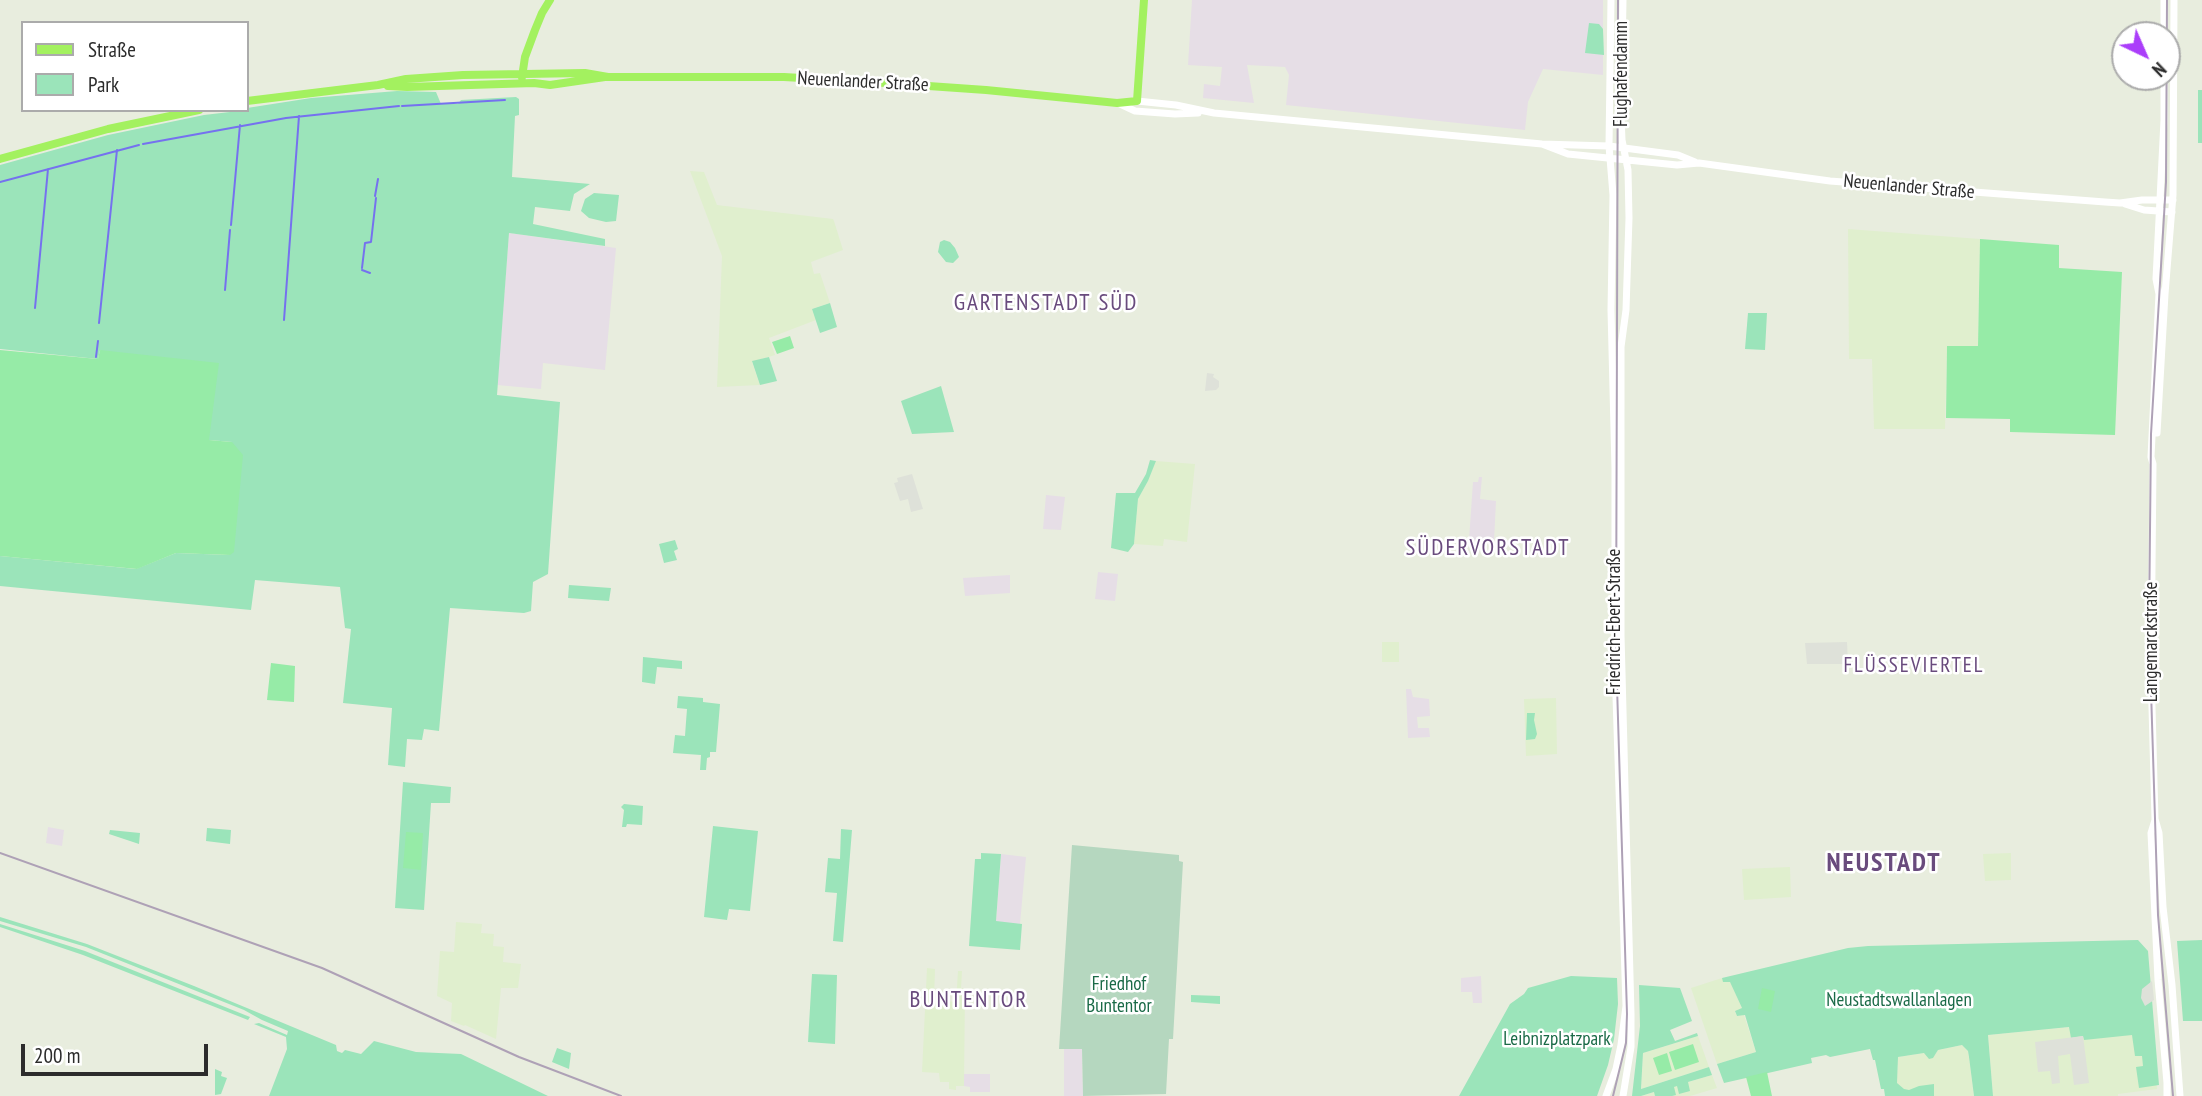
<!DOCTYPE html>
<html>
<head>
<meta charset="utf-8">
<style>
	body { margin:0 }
	#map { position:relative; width:2202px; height:1096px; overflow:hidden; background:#e8edde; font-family:"PT Sans Narrow",sans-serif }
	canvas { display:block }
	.legend { position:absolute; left:21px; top:21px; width:228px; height:91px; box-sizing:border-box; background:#fff; border:2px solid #ababab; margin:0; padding:9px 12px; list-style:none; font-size:21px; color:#2c2c2c }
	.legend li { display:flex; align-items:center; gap:14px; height:35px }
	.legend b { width:35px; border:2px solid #ababab }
	.north { position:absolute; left:2111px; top:21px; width:70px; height:70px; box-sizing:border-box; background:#fff; border:2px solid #ababab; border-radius:50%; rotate:136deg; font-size:19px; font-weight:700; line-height:28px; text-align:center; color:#2c2c2c }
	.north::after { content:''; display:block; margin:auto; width:24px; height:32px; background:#ab3efa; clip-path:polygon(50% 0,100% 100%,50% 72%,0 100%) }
	.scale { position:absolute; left:21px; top:1044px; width:187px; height:32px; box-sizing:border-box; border:4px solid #2c2c2c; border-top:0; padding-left:9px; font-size:21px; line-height:24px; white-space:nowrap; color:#2c2c2c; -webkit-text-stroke:5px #fff; paint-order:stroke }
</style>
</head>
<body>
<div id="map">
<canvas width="2202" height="1096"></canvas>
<ul class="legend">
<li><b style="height:9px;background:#a3f15f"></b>Straße</li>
<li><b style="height:19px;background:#9be4ba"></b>Park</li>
</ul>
<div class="north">N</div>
<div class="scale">200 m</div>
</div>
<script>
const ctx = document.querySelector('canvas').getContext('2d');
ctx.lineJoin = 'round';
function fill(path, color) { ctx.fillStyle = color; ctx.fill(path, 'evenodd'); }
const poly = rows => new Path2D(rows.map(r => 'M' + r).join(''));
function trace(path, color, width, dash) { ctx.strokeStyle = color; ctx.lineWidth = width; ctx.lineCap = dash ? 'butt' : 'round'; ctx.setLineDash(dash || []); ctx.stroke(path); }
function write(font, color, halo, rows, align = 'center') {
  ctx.font = font + ' "PT Sans Narrow",sans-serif'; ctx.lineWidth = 5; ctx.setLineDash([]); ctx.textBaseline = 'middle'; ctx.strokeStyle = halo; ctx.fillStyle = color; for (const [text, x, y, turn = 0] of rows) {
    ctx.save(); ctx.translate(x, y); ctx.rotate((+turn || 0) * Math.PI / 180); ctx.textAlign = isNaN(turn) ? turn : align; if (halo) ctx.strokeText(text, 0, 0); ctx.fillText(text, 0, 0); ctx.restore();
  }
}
const industrial = poly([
	[1192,0,1603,0,1603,75,1543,69,1528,102,1525,130,1286,105,1289,75,1285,67,1247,65,1254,103,1203,98,1204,84,1220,86,1222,67,1188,65],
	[509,233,616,248,605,370,543,363,541,389,497,385],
	[1479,477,1482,477,1480,499,1496,501,1494,541,1469,540,1473,482,1478,482],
	[1046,495,1065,497,1061,530,1043,529],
	[1098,572,1118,574,1115,601,1095,599],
	[1010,575,1010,593,965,596,963,578],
	[1406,689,1411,689,1413,697,1429,699,1430,716,1417,717,1418,728,1429,728,1430,737,1408,738],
	[48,827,64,830,62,846,46,843],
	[1001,854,1026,857,1020,924,996,922],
	[1481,976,1482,1003,1473,1003,1472,992,1461,992,1461,978],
	[1082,1048,1083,1096,1064,1096,1064,1049],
	[964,1074,990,1074,990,1092,970,1092,970,1087,964,1086]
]);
const education = poly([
	[690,171,704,172,717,205,833,219,834,221,843,250,811,262,814,274,820,273,830,303,812,309,816,320,769,338,775,355,752,362,760,385,717,387,722,256],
	[1848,229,1980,239,1978,346,1947,346,1945,429,1874,429,1872,359,1849,359],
	[1156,461,1195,464,1187,542,1164,539,1163,546,1134,544,1138,499,1148,481],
	[1382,642,1399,642,1399,662,1382,662],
	[1556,698,1557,754,1526,756,1524,699],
	[2011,853,2011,880,1985,881,1983,854],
	[1790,867,1791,897,1744,900,1742,869],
	[456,922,482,924,481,933,494,934,493,946,504,947,503,962,521,964,518,988,501,988,496,1039,465,1025,464,1026,451,1021,452,1003,437,996,440,951,454,952],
	[927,968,935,969,934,1000,956,1002,958,971,962,971,961,988,965,989,964,1086,956,1086,956,1090,949,1089,949,1082,940,1082,939,1073,922,1072],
	[1722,978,1724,982,1730,981,1742,1008,1735,1012,1737,1016,1744,1015,1756,1052,1717,1064,1691,988],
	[2070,1027,2152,1032,2157,1089,2118,1094,2118,1096,1993,1096,1988,1035],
	[1698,1036,1709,1067,1641,1089,1643,1053],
	[1962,1045,1968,1051,1969,1057,1974,1096,1896,1096,1898,1057,1924,1053,1935,1055,1938,1050],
	[1712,1075,1717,1088,1690,1096,1641,1096]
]);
const green = poly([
	[1589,23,1599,24,1603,29,1604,55,1585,53],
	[2198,90,2202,90,2202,143,2198,143],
	[397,91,436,92,441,104,458,104,461,100,516,97,519,99,519,115,515,116,512,177,590,184,574,194,570,211,535,207,533,224,605,239,605,246,509,233,497,395,560,402,548,574,533,582,531,611,524,613,450,608,439,731,424,729,422,740,407,739,405,767,388,765,392,708,343,703,351,629,345,628,340,587,255,580,251,610,0,586,0,556,136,569,176,553,230,555,232,442,209,440,100,350,98,359,0,349,0,165,108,135,204,115,247,110,247,108,311,98],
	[594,193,619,195,616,221,606,222,589,218,581,211,585,199],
	[944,240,950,242,955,248,959,257,953,263,946,262,938,252,940,242],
	[830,303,837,327,820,333,812,309],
	[1748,313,1767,313,1765,350,1745,349],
	[769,357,777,381,760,385,752,361],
	[941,386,954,432,912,434,901,401],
	[1150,460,1156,461,1148,481,1138,499,1134,544,1128,552,1111,548,1116,493,1135,493,1146,474],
	[675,540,678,549,674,551,677,560,664,563,659,544],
	[569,585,611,588,609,601,568,598],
	[643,657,682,661,682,669,657,667,655,684,642,682],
	[678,696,703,698,703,702,720,704,716,752,710,752,710,757,707,758,706,770,700,770,701,755,673,753,675,735,685,736,686,722,687,709,677,708],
	[1527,713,1535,713,1534,720,1537,734,1535,739,1526,740],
	[403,782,451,787,450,803,431,803,424,910,395,908],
	[624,804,643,806,642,825,627,824,626,827,622,827,624,810,621,807],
	[713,826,758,831,750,911,729,909,727,920,704,917],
	[207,828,231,830,230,844,206,841],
	[841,829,852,830,843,942,833,941,837,893,825,892,828,858,840,859],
	[110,830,140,833,139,844,109,834],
	[981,853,1001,854,996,921,1022,924,1020,950,969,946,975,859,981,859],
	[0,917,87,944,194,986,336,1045,337,1051,342,1053,345,1050,361,1054,374,1041,416,1052,461,1054,548,1096,269,1096,287,1049,286,1037,254,1024,259,1023,287,1035,288,1031,262,1020,244,1010,86,947,0,921],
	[0,924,85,951,250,1017,248,1020,83,955,0,927],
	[2138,940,2148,951,2159,1085,2139,1088,2136,1067,2143,1066,2142,1056,2135,1056,2132,1035,2084,1040,2083,1036,2071,1038,2069,1027,1988,1035,1993,1096,1974,1096,1969,1057,1968,1051,1962,1045,1938,1050,1933,1058,1929,1059,1924,1053,1898,1057,1897,1083,1904,1089,1909,1090,1919,1086,1934,1084,1934,1096,1885,1096,1884,1089,1881,1089,1875,1060,1873,1060,1870,1049,1830,1057,1826,1055,1811,1058,1812,1063,1724,1083,1717,1064,1756,1052,1745,1015,1737,1016,1735,1011,1742,1008,1730,982,1723,982,1722,978,1848,948,1868,946],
	[2202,940,2202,1021,2183,1021,2177,941],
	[812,974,837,975,835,1044,808,1042],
	[1571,976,1617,978,1618,1004,1614,1039,1608,1065,1597,1096,1459,1096,1510,1004,1524,994,1528,988],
	[1639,985,1680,988,1692,1021,1670,1030,1675,1041,1697,1033,1698,1036,1643,1053,1641,1089,1709,1067,1712,1075,1688,1082,1690,1091,1679,1094,1677,1086,1674,1087,1676,1095,1672,1096,1655,1096,1654,1092,1641,1096,1632,1096,1640,1026],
	[1191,995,1220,996,1220,1004,1191,1002],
	[557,1048,571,1053,569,1069,552,1062],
	[215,1069,222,1072,221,1076,227,1078,221,1094,215,1095]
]);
const cemetery = poly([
	[1072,845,1179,855,1179,861,1183,862,1173,1039,1169,1039,1166,1094,1083,1096,1082,1049,1059,1049]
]);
const pitch = poly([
	[1980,239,2059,245,2059,268,2122,272,2115,435,2010,432,2010,419,1946,418,1947,346,1978,346],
	[790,336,794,348,777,354,772,342],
	[0,350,98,359,100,350,219,363,209,440,232,442,243,455,234,552,230,555,176,553,137,569,0,556],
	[271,663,295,666,294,702,267,700],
	[406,832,423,833,421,870,403,868],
	[1762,988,1775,991,1771,1012,1758,1009],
	[1693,1044,1699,1062,1675,1070,1669,1052],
	[1667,1053,1672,1071,1659,1075,1653,1058],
	[1767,1072,1772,1096,1751,1096,1746,1077]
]);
const plaza = poly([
	[1207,373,1214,374,1213,377,1219,381,1219,387,1216,390,1205,391],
	[912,474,923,509,911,512,908,499,900,501,894,483,898,482,897,478],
	[1847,642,1848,664,1807,664,1805,643],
	[2152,981,2154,1000,2145,1006,2141,998,2142,989],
	[2083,1036,2089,1083,2074,1085,2070,1054,2058,1056,2060,1083,2052,1084,2050,1071,2038,1072,2035,1042]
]);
const stream = poly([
	[402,106,505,100],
	[143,144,286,118,399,106],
	[0,182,139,145],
	[375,196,378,179],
	[231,225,240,125],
	[362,268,365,243,371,242,376,198],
	[362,270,370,273],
	[225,290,230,230],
	[35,308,48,169],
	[284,320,299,116],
	[99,323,117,150],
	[96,357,98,341]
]);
const secondary = poly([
	[1623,0,1621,117,1622,140,1628,170,1629,218,1626,310,1621,347,1621,635,1631,1014,1631,1047,1623,1096],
	[2164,35,2164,0],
	[2164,77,2164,120,2156,279,2159,294,2151,457,2153,464,2151,670,2155,819,2159,833,2163,907,2172,985,2180,1096],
	[1137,101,1176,105,1214,113,1542,144,1609,146,1678,155,1695,162],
	[1118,103,1135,111,1175,114,1198,113],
	[1542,144,1568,154,1677,165,1699,163,1830,181,2105,202,2120,203,2142,200,2173,200],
	[2125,204,2144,210,2172,212],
	[2157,433,2165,294,2173,195,2174,0],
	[2155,820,2151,833,2158,980,2167,1083,2167,1096],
	[1606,1096,1616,1069,1621,1045,1626,1006,1615,666,1615,469,1611,310,1613,195,1609,146,1611,0]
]);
const primary = poly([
	[522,77,525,57,535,30,542,13,550,0],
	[388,86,407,87,534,83,550,85,605,77],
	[247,101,378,85,406,79,463,75,585,73,608,77,784,77,871,82,986,90,1117,103,1137,101,1144,0],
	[0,159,108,129,199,110]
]);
const tram = poly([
	[2167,0,2166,182,2151,434,2149,626,2158,915,2173,1096],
	[0,853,322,968,519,1057,621,1096],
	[1613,1096,1626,1043,1627,1014,1616,653,1618,0]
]);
const streetNames = [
	["Flughafendamm",1622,74,-90],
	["Neuenlander Straße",863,82,3],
	["Neuenlander Straße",1909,187,5],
	["Friedrich-Ebert-Straße",1615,622,-90],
	["Langemarckstraße",2152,642,-90]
];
const parkNames = [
	["Friedhof",1119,985],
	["Buntentor",1119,1007],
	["Neustadtswallanlagen",1899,1001],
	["Leibnizplatzpark",1557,1040]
];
const neighbourhoodNames = [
	["FLÜSSEVIERTEL",1914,666]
];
const quarterNames = [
	["GARTENSTADT SÜD",1046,303],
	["SÜDERVORSTADT",1488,548],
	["BUNTENTOR",969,1000]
];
const districtNames = [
	["NEUSTADT",1884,864]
];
fill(industrial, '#e6dee6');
fill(education, '#e0efce');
fill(green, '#9be4ba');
fill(cemetery, '#b5d7bf');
fill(pitch, '#96eba7');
fill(plaza, '#dee1d9');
trace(stream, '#7571ef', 2);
trace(secondary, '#fff', 7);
trace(primary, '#a3f15f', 8);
trace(tram, '#aea1b6', 2);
write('19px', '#2c2c2c', '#fff', streetNames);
write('19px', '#1a6a47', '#fff', parkNames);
ctx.letterSpacing = '2px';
write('21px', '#694b7d', '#fff', neighbourhoodNames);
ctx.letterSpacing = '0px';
ctx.letterSpacing = '2px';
write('23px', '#694b7d', '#fff', quarterNames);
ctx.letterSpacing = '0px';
ctx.letterSpacing = '2px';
write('bold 26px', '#694b7d', '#fff', districtNames);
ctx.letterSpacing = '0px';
</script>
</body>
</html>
